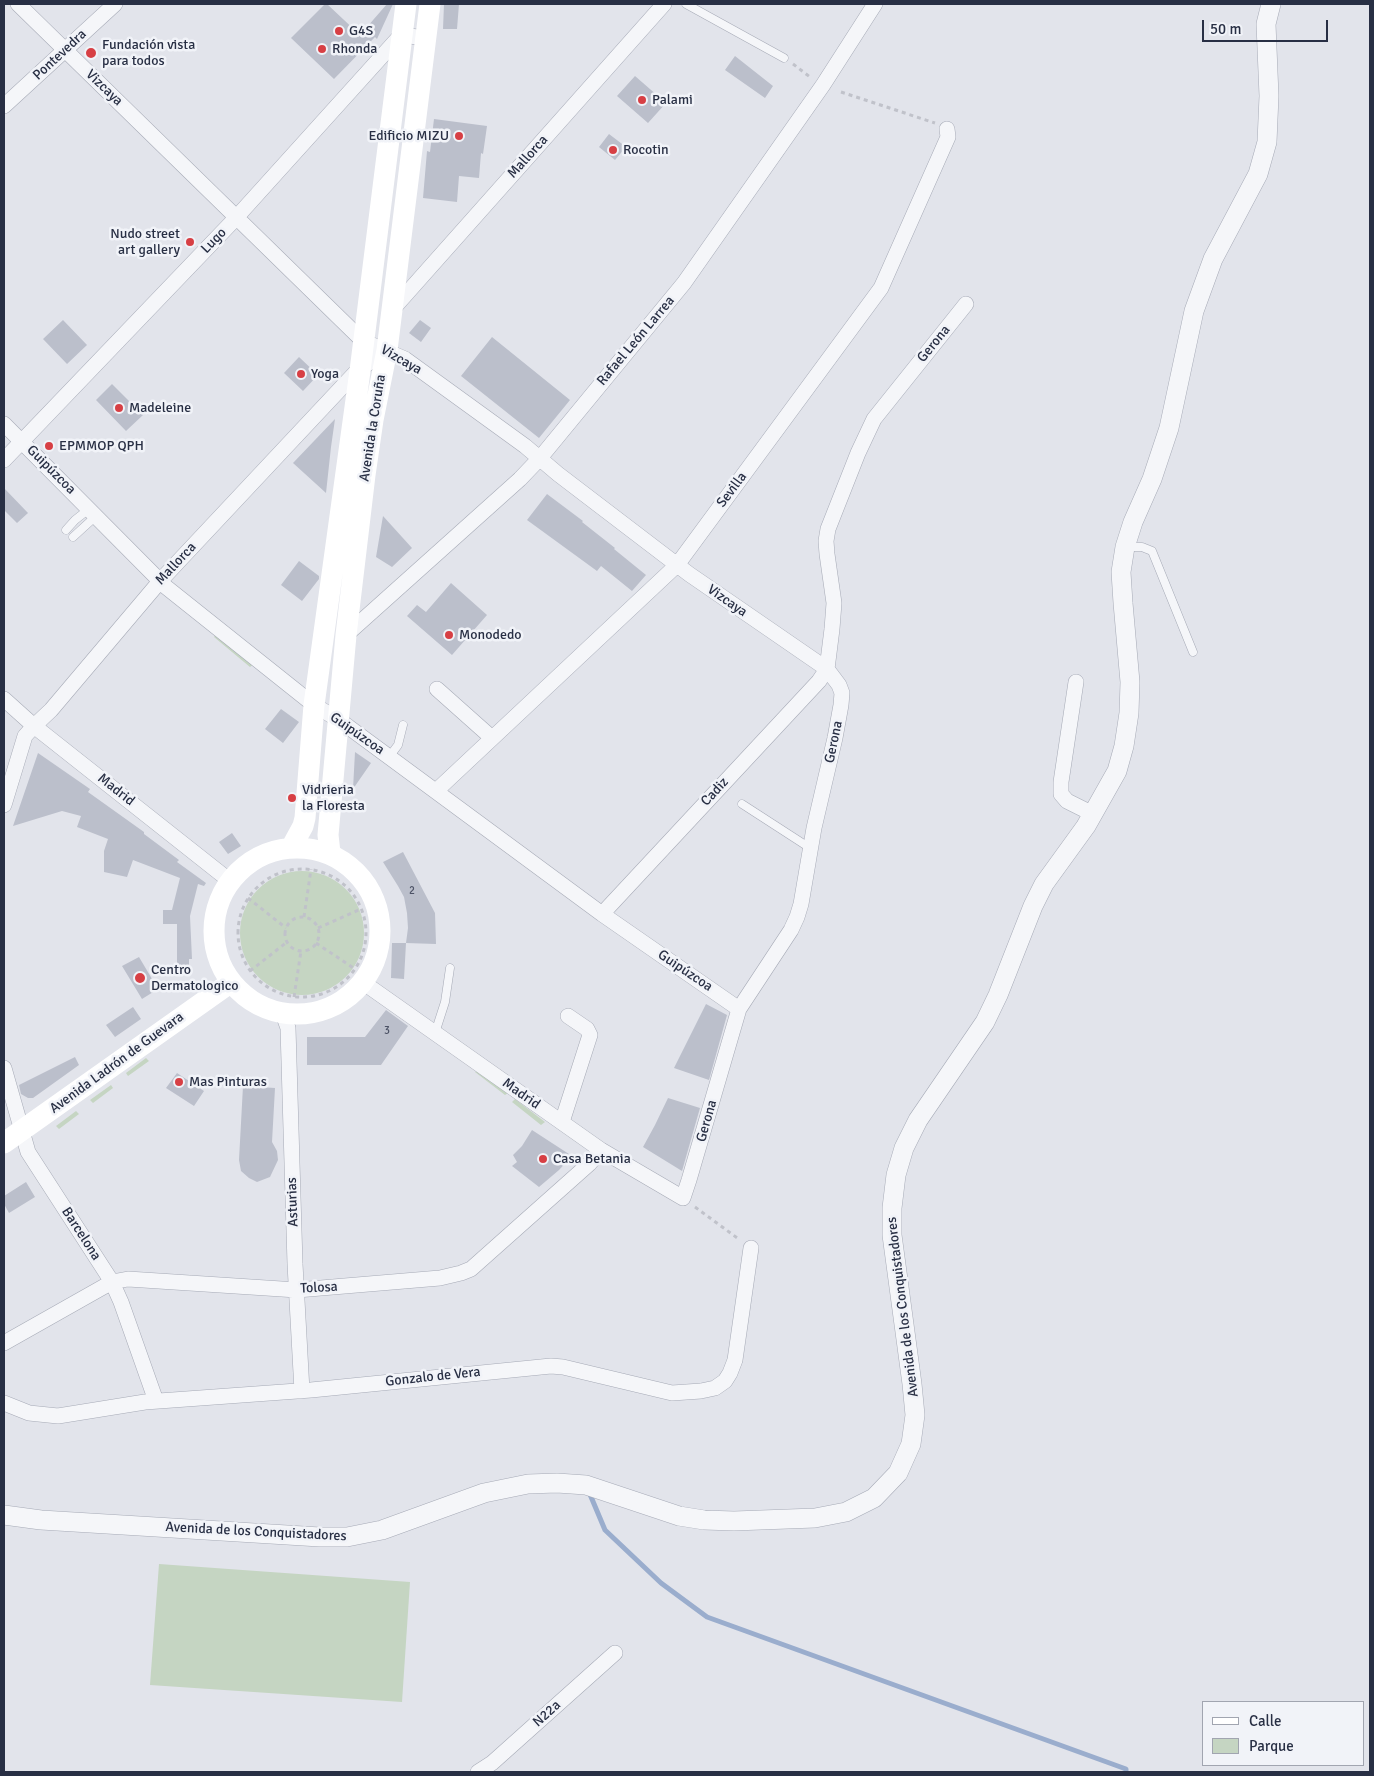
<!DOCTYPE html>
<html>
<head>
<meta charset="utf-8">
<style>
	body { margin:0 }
	#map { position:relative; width:1374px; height:1776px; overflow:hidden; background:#e2e4eb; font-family:Signika,sans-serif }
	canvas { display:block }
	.frame { position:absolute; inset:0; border:5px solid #282f44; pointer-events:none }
	.legend { position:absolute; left:1202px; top:1701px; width:162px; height:65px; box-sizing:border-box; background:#f1f3f8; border:1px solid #a1a5b0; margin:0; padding:6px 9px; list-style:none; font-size:15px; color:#282f44 }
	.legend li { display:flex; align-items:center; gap:10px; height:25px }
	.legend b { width:25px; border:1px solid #a1a5b0 }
	.scale { position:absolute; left:1202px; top:20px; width:126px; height:22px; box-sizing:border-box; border:2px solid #282f44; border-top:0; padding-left:6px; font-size:15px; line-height:18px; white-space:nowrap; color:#282f44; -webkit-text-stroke:4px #f1f3f8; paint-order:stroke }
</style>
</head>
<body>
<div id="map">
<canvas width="1374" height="1776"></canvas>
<div class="frame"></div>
<ul class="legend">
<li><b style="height:6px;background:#fff"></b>Calle</li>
<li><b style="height:14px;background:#c5d5c2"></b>Parque</li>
</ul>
<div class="scale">50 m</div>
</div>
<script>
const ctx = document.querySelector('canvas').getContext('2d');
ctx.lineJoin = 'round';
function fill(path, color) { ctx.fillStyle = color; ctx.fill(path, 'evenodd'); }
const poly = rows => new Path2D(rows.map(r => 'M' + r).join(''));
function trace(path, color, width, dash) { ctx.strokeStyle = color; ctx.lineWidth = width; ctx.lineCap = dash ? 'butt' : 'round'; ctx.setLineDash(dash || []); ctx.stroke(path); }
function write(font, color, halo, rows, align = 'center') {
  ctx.font = font + ' Signika,sans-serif'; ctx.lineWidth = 5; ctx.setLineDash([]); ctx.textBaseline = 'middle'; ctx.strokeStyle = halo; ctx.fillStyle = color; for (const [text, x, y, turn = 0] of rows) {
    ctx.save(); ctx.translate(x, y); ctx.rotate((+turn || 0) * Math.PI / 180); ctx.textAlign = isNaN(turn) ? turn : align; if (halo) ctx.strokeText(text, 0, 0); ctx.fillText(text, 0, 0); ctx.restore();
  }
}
const green = poly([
	[217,633,255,663,250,667,214,637],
	'240 933a62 62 0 1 1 124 0a62 62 0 1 1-124 0Z',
	[146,1058,149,1061,128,1076,126,1073],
	[478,1070,508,1093,505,1095,475,1072],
	[111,1085,113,1088,93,1103,90,1100],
	[515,1099,545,1122,541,1125,512,1102],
	[76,1111,79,1114,59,1129,56,1126],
	[159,1564,410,1582,402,1702,150,1685]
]);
const stream = poly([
	[589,1492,605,1530,661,1583,707,1617,1126,1769,1126,1772]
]);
const building = poly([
	[325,4,327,4,360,35,387,4,393,4,377,39,375,37,334,79,291,38],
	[444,4,459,4,457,29,443,29],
	[735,56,773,86,765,98,725,70],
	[635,76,666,103,648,123,617,96],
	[434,119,487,126,483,154,481,153,479,178,459,176,457,202,423,198,427,151,430,152],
	[609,134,626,147,615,160,599,147],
	[63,320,87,345,67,364,43,339],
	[420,320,431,328,421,342,409,333],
	[492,337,570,400,539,438,461,376],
	[299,357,318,375,303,391,284,373],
	[112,384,143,415,126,431,96,400],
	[335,419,331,447,326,493,293,463],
	[4,488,28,513,17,523,4,510],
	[547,494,583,521,582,522,615,548,614,549,646,575,632,591,601,566,597,571,527,520],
	[383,516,412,548,392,567,376,557],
	[299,561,319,576,319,579,302,601,281,585],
	[451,583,487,615,452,655,407,616,417,605,426,612],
	[281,709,299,722,283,743,265,729],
	[355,752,371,763,353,789],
	[38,753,90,789,88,792,144,832,144,834,179,860,177,862,206,883,204,886,198,884,190,916,192,959,189,959,189,972,177,972,177,924,163,924,163,910,172,910,180,878,133,860,127,877,104,872,104,851,108,839,77,827,81,816,62,811,13,826],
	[232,833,241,846,228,854,219,842],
	[403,852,435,913,436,944,406,943,408,928,407,913,404,897,398,886,383,862],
	[392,943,406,943,404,979,391,978],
	[139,957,158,989,142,999,122,966],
	[706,1004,727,1015,709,1080,674,1068],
	[133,1007,141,1019,115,1037,106,1025],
	[386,1010,408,1026,381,1065,307,1065,307,1037,365,1037],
	[75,1057,79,1065,33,1098,28,1098,21,1094,19,1085],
	[177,1073,204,1091,194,1106,166,1088],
	[243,1086,275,1088,272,1142,277,1151,278,1160,270,1177,257,1182,249,1178,241,1171,239,1160],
	[668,1098,700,1108,682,1171,643,1147,655,1125],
	[532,1130,572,1156,559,1170,539,1187,512,1166,517,1162,513,1155,522,1146],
	[26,1182,35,1197,9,1213,4,1204,4,1196]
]);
const path = poly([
	[793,64,810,77],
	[841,92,935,123],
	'238 933a64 64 0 1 1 128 0a64 64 0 1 1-128 0Z',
	[248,898,286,928],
	[304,917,311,869],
	'285 934a17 17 0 1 1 34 0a17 17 0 1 1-34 0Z',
	[318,928,361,909],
	[316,943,355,969],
	[250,971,287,942],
	[294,997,301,951],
	[695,1207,740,1240]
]);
const service = poly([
	[686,4,784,58],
	[66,530,75,520,89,509],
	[73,537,96,516],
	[1125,547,1142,547,1152,551,1193,652],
	[389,757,398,745,403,725],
	[742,804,810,848],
	[435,1033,445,1002,450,968]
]);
const minor = poly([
	[18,4,363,341,405,359,525,446,558,474,689,574,827,669,839,685,842,693,841,705,835,738,814,828,801,904,797,917,791,930,739,1009,689,1180,683,1198,601,1150,364,983],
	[4,106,115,4],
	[392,310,664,4],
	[4,424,166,587,314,705,339,720,602,914,739,1009],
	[4,460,234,220,401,35,426,38],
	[346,635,520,479,540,458,684,283,823,85,875,4],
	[1076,682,1061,782,1061,794,1067,801,1093,814],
	[437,689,492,738],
	[4,699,34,726,230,881],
	[436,791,677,565,881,288,948,137,947,129],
	[4,805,25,736,34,726,51,710,161,580,357,371,387,350],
	[602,914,819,681,827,669,832,629,834,603,827,554,826,541,828,529,858,453,874,419,966,304],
	[283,1014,288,1028,295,1264,302,1391],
	[4,1068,28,1152,112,1282,121,1302,156,1401],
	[562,1122,590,1035,587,1029,568,1016],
	[4,1343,112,1282,128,1279,297,1290,440,1278,461,1273,471,1269,589,1164,601,1150],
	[4,1403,29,1413,58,1416,145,1402,311,1390,551,1366,563,1367,672,1393,701,1391,715,1388,725,1381,730,1373,735,1360,751,1248],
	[478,1772,492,1763,615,1653]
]);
const tertiary = poly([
	[4,1515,41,1520,320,1537,347,1537,382,1530,484,1493,528,1484,557,1483,586,1485,679,1516,704,1520,734,1521,815,1518,846,1512,874,1498,898,1473,911,1444,915,1415,912,1384,892,1235,892,1208,896,1175,904,1148,918,1120,985,1022,998,995,1033,906,1044,884,1086,826,1117,771,1124,746,1129,713,1130,682,1123,603,1121,572,1125,547,1133,522,1152,479,1169,428,1194,311,1213,259,1258,174,1267,142,1269,96,1266,24,1271,4]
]);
const secondary = poly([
	'214 931a83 83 0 1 1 166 0a83 83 0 1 1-166 0Z',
	[291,848,303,826,305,818,314,705,360,371,406,4],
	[330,853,328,835,346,635,365,475,373,420,387,350,430,4],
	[4,1143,230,983]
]);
const markers = [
	[339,31,5,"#d73f44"],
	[322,49,5,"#d73f44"],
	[91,53,6,"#d73f44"],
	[642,100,5,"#d73f44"],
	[459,136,5,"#d73f44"],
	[613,150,5,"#d73f44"],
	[190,242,5,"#d73f44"],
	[301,374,5,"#d73f44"],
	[119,408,5,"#d73f44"],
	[49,446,5,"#d73f44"],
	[449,635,5,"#d73f44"],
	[292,798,5,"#d73f44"],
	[140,978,6,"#d73f44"],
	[179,1082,5,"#d73f44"],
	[543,1159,5,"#d73f44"]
];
const numberNames = [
	["2",412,891],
	["3",387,1031]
];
const poiNames = [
	["G4S",349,31],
	["Fundación vista",102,45],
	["para todos",102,61],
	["Rhonda",332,49],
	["Palami",652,100],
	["Edificio MIZU",449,136,"right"],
	["Rocotin",623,150],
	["Nudo street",180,234,"right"],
	["art gallery",180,250,"right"],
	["Yoga",311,374],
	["Madeleine",129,408],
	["EPMMOP QPH",59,446],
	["Monodedo",459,635],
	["Vidrieria",302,790],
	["la Floresta",302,806],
	["Centro",151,970],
	["Dermatologico",151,986],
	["Mas Pinturas",189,1082],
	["Casa Betania",553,1159]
];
const streetNames = [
	["Pontevedra",60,55,-43],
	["Vizcaya",104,88,44],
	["Mallorca",528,157,-48],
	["Lugo",214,241,-46],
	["Rafael León Larrea",636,341,-50],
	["Gerona",934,344,-51],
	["Vizcaya",401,360,30],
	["Avenida la Coruña",373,428,-81],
	["Guipúzcoa",51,470,45],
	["Sevilla",732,490,-53],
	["Mallorca",176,564,-47],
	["Vizcaya",727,601,35],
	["Guipúzcoa",357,734,35],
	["Gerona",834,742,-78],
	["Madrid",116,790,38],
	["Cadiz",715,792,-47],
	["Guipúzcoa",685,971,34],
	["Avenida Ladrón de Guevara",117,1063,-36],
	["Madrid",521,1094,35],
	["Gerona",707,1121,-74],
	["Asturias",293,1202,-92],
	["Barcelona",81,1234,57],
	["Tolosa",319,1288,-3],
	["Avenida de los Conquistadores",903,1307,-97],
	["Gonzalo de Vera",433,1377,-6],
	["Avenida de los Conquistadores",256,1532,3],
	["N22a",547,1714,-42]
];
fill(green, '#c5d5c2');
trace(stream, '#9aadcd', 5);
fill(building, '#bbbfcb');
trace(service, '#a6aab6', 9);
trace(minor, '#a6aab6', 16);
trace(tertiary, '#a6aab6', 20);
trace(path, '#c0c2ca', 3, [4, 4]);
trace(service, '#f5f6f9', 8);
trace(minor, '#f5f6f9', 15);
trace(tertiary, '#f5f6f9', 19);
trace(secondary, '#fff', 21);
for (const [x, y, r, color] of markers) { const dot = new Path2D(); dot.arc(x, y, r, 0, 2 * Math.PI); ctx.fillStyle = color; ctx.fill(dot); trace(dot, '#f1f3f8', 2); }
write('11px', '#4d5366', null, numberNames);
write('14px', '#282f44', '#f1f3f8', poiNames, 'left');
write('14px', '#282f44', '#f1f3f8', streetNames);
</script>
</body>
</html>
